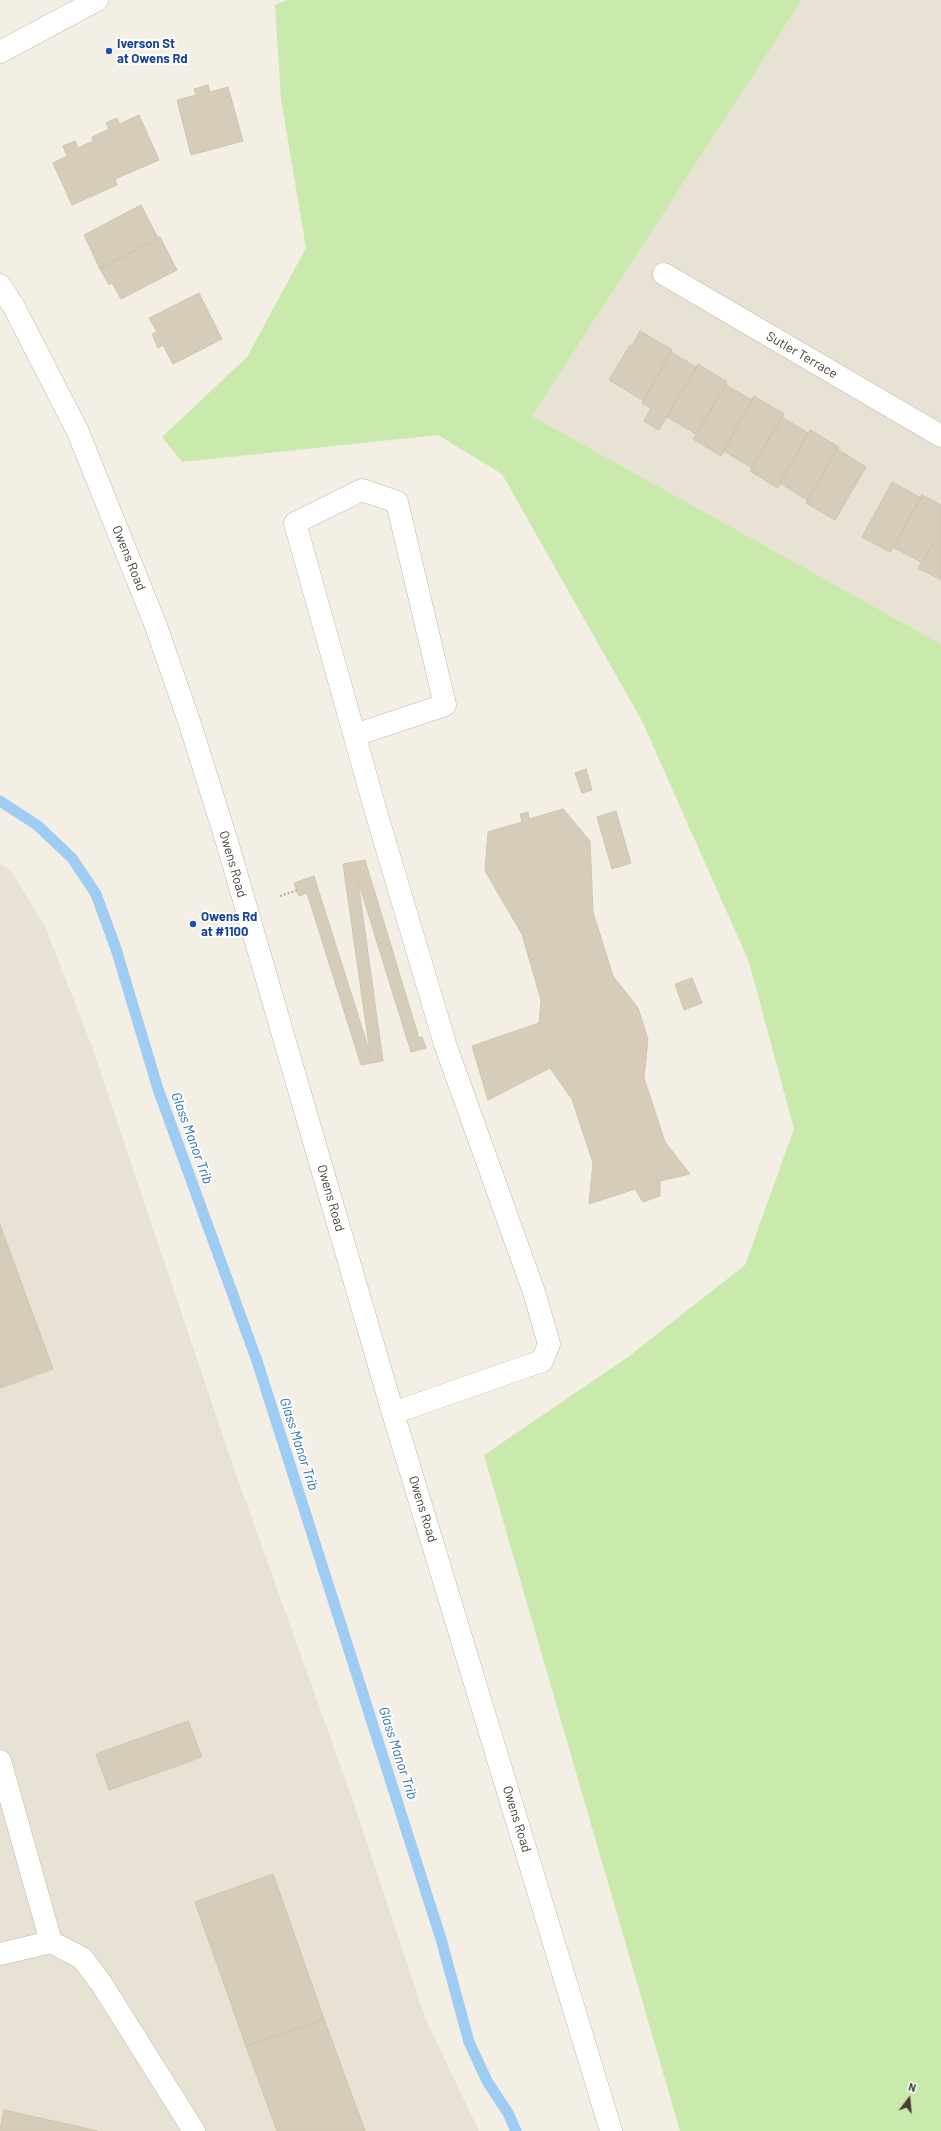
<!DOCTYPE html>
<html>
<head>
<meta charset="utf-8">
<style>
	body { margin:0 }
	#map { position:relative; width:941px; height:2131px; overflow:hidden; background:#f3efe5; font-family:Barlow,sans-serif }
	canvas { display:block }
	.north { position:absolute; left:889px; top:2079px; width:40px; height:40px; -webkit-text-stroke:3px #fff; paint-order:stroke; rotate:16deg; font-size:11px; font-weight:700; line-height:16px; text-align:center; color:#464034 }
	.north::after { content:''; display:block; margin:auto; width:14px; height:18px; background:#464034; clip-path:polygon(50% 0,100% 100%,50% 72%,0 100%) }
</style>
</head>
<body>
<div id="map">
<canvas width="941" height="2131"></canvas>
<div class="north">N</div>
</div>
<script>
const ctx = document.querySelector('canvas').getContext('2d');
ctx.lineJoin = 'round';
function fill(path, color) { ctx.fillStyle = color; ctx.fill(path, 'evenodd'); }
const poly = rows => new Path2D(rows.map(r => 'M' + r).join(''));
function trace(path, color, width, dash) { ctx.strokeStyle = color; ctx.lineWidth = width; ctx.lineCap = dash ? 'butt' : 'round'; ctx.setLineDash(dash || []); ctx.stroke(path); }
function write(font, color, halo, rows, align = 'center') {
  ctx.font = font + ' Barlow,sans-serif'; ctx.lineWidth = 4; ctx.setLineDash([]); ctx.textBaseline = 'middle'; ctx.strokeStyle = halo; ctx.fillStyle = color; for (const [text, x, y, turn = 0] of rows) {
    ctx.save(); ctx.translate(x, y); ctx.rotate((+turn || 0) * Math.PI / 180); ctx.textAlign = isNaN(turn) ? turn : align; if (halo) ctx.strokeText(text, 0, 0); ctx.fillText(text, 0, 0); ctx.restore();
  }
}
const residential = poly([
	[802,0,941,0,941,644,532,416],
	[0,862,11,871,44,924,91,1044,231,1460,353,1801,425,2018,479,2131,0,2131]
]);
const green = poly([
	[287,0,802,0,532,416,941,644,941,2131,680,2131,484,1455,628,1357,745,1265,794,1129,749,962,642,721,502,474,438,435,182,462,162,437,247,357,306,248,281,99,275,5]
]);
const stream = poly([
	[0,801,37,825,72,858,96,894,116,949,158,1089,257,1361,441,1939,469,2042,487,2081,508,2113,516,2131]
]);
const building = poly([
	[208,85,210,92,228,87,243,141,191,155,177,100,196,95,194,89,208,85],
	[139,115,159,160,115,179,117,185,72,205,53,163,67,156,63,146,75,141,78,148,93,141,92,137,109,129,106,123,117,118,120,124,139,115],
	[141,205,158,238,100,269,84,235,141,205],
	[160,237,177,270,121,299,112,283,109,285,100,269,160,237],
	[199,293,222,339,173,364,163,345,158,348,152,334,157,332,149,318,199,293],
	[640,331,672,350,644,401,609,380,630,345,632,346,640,331],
	[671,352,696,367,659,430,644,421,651,408,642,403,671,352],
	[698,364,727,382,696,434,667,417,698,364],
	[726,385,752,400,721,456,693,439,726,385],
	[754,396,784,414,752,468,724,451,754,396],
	[782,417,808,433,778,488,750,471,782,417],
	[810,430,839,447,807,500,780,483,810,430],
	[837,449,866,467,835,520,806,503,837,449],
	[892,482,921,498,890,552,862,537,892,482],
	[922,495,941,505,941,533,921,562,893,547,922,495],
	[941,533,941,580,918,568,941,533],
	[586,769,592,790,582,793,575,773,586,769],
	[563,809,590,841,593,912,613,976,638,1008,648,1039,644,1078,665,1142,690,1174,660,1181,660,1196,643,1202,635,1189,589,1204,593,1163,572,1099,550,1068,488,1100,472,1046,539,1023,541,1000,522,934,485,871,488,832,522,822,520,814,528,812,529,819,563,809],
	[616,811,631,863,612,869,597,817,616,811],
	[365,860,419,1038,422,1037,426,1048,411,1052,358,881,383,1061,361,1065,307,893,299,896,294,883,314,876,370,1053,343,864,365,860],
	[692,978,702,1003,684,1010,675,984,692,978],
	[0,1225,53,1369,0,1388,0,1225],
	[188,1721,202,1757,109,1790,96,1754,188,1721],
	[273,1874,324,2019,246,2046,195,1902,273,1874],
	[324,2019,365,2131,277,2131,246,2046,324,2019],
	[4,2110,98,2131,0,2131,4,2110]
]);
const path = poly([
	[280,896,298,890]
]);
const minor = poly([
	[0,52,97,0],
	[664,274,941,436],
	[0,285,14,307,78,432,156,626,190,724,227,842,393,1413,611,2131],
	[355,735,445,705,397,502,362,490,295,523,376,812,445,1044,535,1295,549,1344,542,1361,393,1413],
	[0,1761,51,1942,82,1958,101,1983,194,2131],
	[0,1954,51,1942]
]);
const markers = [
	[109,51,4,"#1a4fb4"],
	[193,924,4,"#1a4fb4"]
];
const transitNames = [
	["Iverson St",117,44],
	["at Owens Rd",117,59],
	["Owens Rd",201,917],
	["at #1100",201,932]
];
const streetNames = [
	["Sutler Terrace",802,355,30],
	["Owens Road",129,558,68],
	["Owens Road",233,864,74],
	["Owens Road",331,1198,74],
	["Owens Road",423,1509,73],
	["Owens Road",517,1819,73]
];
const waterNames = [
	["Glass Manor Trib",192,1138,70],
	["Glass Manor Trib",299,1444,72],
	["Glass Manor Trib",398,1753,72]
];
fill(residential, '#e7e2d3');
fill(green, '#cae9ac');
trace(stream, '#9eccf3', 11);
fill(building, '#d5ccba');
trace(building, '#d0c4ad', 1);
trace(minor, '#bfb8a7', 23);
trace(path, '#c1b498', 2.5, [2, 2]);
trace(minor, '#fff', 22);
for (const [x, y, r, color] of markers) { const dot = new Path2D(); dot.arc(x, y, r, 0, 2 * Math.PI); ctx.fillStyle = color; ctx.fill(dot); trace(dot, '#fff', 1.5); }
write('bold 13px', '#164399', '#fff', transitNames, 'left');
write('13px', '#464034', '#fff', streetNames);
write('italic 14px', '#2a73b5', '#fff', waterNames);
</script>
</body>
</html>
